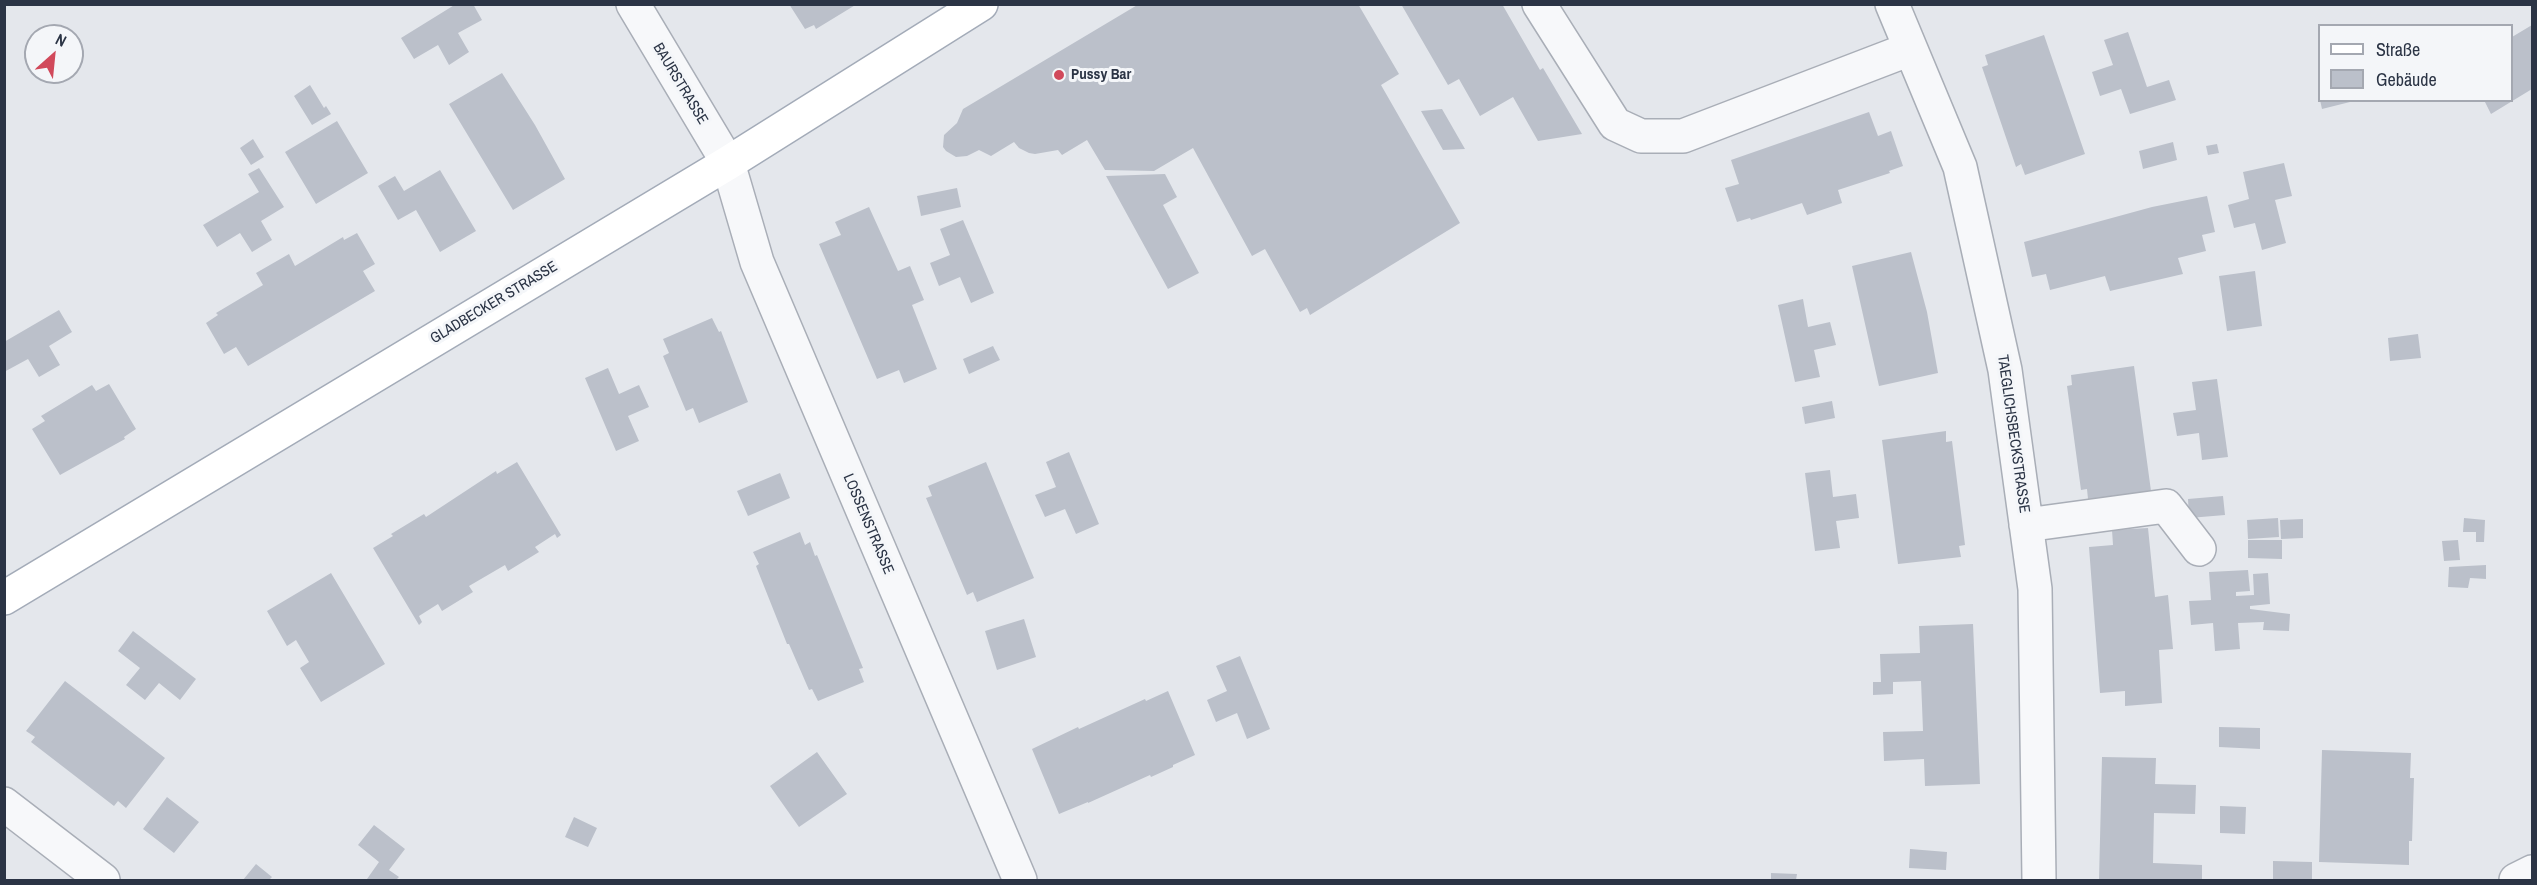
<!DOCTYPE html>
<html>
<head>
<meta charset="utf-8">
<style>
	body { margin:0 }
	#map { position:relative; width:2537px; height:885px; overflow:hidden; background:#e4e7ec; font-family:"Archivo Narrow",sans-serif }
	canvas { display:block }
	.frame { position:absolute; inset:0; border:6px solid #2b3445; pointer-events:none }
	.legend { position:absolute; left:2318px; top:24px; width:195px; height:78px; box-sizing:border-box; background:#f4f6f9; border:2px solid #a4a8b1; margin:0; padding:8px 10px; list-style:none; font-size:18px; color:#2b3445 }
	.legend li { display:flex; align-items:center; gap:12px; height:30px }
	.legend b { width:30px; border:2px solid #a4a8b1 }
	.north { position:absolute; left:24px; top:24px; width:60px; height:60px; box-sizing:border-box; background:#f4f6f9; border:2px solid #a4a8b1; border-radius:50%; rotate:27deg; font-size:16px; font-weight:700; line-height:24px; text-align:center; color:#2b3445 }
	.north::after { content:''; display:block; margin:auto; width:21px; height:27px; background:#d1495b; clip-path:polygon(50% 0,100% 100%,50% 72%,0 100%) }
</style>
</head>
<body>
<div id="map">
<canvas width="2537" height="885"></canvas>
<div class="frame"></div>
<ul class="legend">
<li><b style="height:8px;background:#fff"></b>Straße</li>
<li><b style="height:16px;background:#bbc0ca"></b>Gebäude</li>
</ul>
<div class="north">N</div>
</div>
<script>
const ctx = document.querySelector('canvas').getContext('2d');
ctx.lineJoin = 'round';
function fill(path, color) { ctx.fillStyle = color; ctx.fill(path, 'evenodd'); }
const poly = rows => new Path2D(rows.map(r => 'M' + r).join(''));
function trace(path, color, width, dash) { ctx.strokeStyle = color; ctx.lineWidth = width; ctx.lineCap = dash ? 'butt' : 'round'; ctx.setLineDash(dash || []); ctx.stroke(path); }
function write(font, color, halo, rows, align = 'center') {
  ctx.font = font + ' "Archivo Narrow",sans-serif'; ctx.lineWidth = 6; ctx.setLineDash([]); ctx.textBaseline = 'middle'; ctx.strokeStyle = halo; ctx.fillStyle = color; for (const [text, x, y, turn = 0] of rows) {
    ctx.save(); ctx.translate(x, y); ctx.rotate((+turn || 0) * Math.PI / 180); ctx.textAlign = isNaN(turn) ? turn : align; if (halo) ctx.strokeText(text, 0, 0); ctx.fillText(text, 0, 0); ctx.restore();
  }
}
const building = poly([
	[456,4,473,4,482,20,458,33,469,52,449,65,438,45,414,59,401,38],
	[789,4,857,4,816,29,814,25,805,29],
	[1139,4,1358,4,1399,74,1381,85,1460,223,1310,315,1307,308,1300,312,1265,249,1252,256,1193,148,1154,171,1105,170,1087,140,1062,155,1058,150,1035,154,1029,153,1019,148,1014,142,991,156,979,150,967,156,956,157,946,151,943,147,944,135,957,123,963,109],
	[1401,4,1502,4,1540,70,1543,68,1582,134,1538,141,1513,97,1480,116,1459,79,1448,85],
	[2532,25,2532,89,2491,114,2484,100,2512,100,2512,37],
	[2128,32,2147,87,2169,80,2176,100,2130,114,2121,89,2100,96,2092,72,2113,65,2104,40],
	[2044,35,2085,154,2025,175,2021,164,2016,167,1982,67,1988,65,1985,55],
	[502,73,535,125,565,179,513,210,449,104],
	[310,85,324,108,326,106,331,114,312,125,294,96],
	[2320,100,2354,100,2354,101,2322,109],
	[1442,109,1465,149,1443,150,1421,111],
	[1869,112,1878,136,1891,131,1903,166,1889,171,1890,173,1838,190,1842,203,1807,215,1802,203,1751,220,1750,218,1737,222,1725,188,1739,184,1731,160],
	[337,121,368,173,316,204,285,152],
	[253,139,264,157,251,165,240,148],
	[2173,142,2177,160,2143,169,2139,151],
	[2217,144,2219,153,2208,155,2206,146],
	[2284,163,2292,196,2275,200,2286,243,2262,250,2255,223,2234,228,2228,205,2249,199,2243,172],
	[259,168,284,207,261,221,272,240,252,252,240,233,217,247,203,225,259,192,248,174],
	[440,170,476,231,440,252,416,210,398,220,378,186,395,176,404,191],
	[1165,174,1177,197,1163,205,1199,273,1168,289,1106,176],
	[957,188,961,207,921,216,917,196],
	[2207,196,2215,232,2202,235,2206,251,2178,258,2183,274,2110,291,2105,276,2050,290,2046,274,2032,277,2024,242,2152,207],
	[869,207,898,271,910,266,924,300,912,305,937,369,904,383,899,370,877,379,819,244,841,235,835,222],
	[963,220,994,293,971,303,960,277,939,286,930,263,950,255,940,229],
	[357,233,375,264,363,271,375,291,248,366,236,347,224,354,206,323,218,315,216,313,263,285,256,273,289,254,295,266,343,237,344,240],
	[1911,252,1927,312,1938,373,1879,386,1852,266],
	[2255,271,2262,326,2227,331,2219,276],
	[1803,299,1808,327,1830,322,1836,345,1814,350,1820,377,1795,382,1778,305],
	[59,310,72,332,49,346,60,365,39,377,28,359,4,372,4,342],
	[712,318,719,332,721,331,748,402,699,423,693,408,686,411,663,356,669,353,663,339],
	[2418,334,2421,358,2390,361,2388,338],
	[993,346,1000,360,969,374,963,359],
	[2134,366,2151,491,2088,499,2087,489,2081,490,2067,386,2072,385,2071,375],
	[608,368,619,394,639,385,649,407,628,416,639,441,616,451,585,378],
	[2217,379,2228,457,2202,460,2199,433,2177,436,2173,413,2196,410,2192,382],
	[109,384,136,429,124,437,125,439,60,475,32,429,45,421,41,416,92,385,96,391],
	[1832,401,1835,418,1805,424,1802,407],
	[1946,431,1946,442,1952,441,1965,545,1959,546,1961,557,1898,564,1882,440],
	[1069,452,1099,524,1076,534,1065,509,1045,517,1035,495,1056,487,1046,462],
	[517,462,561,535,557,538,555,534,535,547,539,552,508,571,505,565,469,586,473,592,442,611,438,604,419,616,422,622,419,625,373,548,393,536,391,534,424,514,426,517,496,471,497,474],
	[986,462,1034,578,977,602,973,592,967,595,926,498,932,496,928,486],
	[1830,470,1833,497,1856,494,1859,518,1836,521,1840,548,1815,551,1805,473],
	[780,473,790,498,748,516,737,491],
	[2223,496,2225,515,2189,518,2188,499],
	[2278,518,2279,537,2248,539,2247,520],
	[2464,518,2485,520,2484,542,2476,542,2476,532,2463,532],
	[2303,519,2303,538,2281,539,2280,520],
	[2148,528,2155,597,2168,595,2173,649,2159,650,2162,703,2125,706,2125,691,2100,693,2089,547,2113,545,2112,530],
	[800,532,805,545,810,542,815,556,817,555,863,668,859,669,864,682,818,701,812,689,809,690,789,644,787,644,756,566,759,564,753,552],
	[2248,540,2282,540,2282,559,2248,558],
	[2458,540,2460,560,2444,561,2442,541],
	[2486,565,2486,579,2470,578,2468,588,2448,587,2449,567],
	[2248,570,2250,591,2236,592,2236,596,2254,595,2253,574,2268,573,2270,604,2250,606,2250,609,2290,614,2289,631,2263,630,2264,622,2238,623,2240,649,2215,651,2213,623,2191,625,2189,601,2211,600,2209,572],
	[331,573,385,664,321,702,300,668,309,662,296,640,287,646,267,611],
	[1024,619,1036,657,997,670,985,631],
	[1973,624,1980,784,1925,786,1924,759,1884,761,1883,732,1923,731,1922,705,1921,681,1893,682,1893,694,1873,695,1873,682,1881,682,1880,654,1920,653,1919,626],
	[133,631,196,679,180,700,159,683,145,700,126,685,140,668,118,651],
	[1240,656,1270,729,1247,739,1237,713,1216,722,1207,700,1227,691,1216,666],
	[65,681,165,758,126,808,118,801,114,806,31,742,35,737,26,731],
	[1168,691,1195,755,1173,765,1173,767,1151,777,1150,775,1088,803,1088,802,1059,814,1032,749,1078,727,1079,729,1145,699,1146,701],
	[2219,727,2260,728,2260,749,2219,747],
	[2322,750,2411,753,2410,778,2414,778,2412,841,2409,841,2409,865,2319,862],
	[817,752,847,794,799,827,770,786],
	[2102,757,2156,758,2155,784,2196,785,2195,814,2154,813,2153,863,2202,865,2202,880,2099,880],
	[167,797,199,822,174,853,143,829],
	[2220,806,2246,807,2245,834,2220,833],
	[574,817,597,828,588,847,565,837],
	[374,825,405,849,389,870,399,877,396,880,367,879,379,862,358,845],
	[1910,849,1947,852,1946,870,1909,868],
	[2273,861,2312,862,2312,880,2273,880],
	[256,864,272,877,269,880,243,880],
	[1771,873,1797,874,1796,880,1771,880]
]);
const minor = poly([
	[633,4,728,163,757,262,1020,880],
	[1539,4,1615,124,1641,136,1683,136,1910,49],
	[1892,4,1960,167,2005,370,2035,589,2039,880],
	[2026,525,2166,506,2199,549],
	[4,804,103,880],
	[2516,880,2532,872]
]);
const major = poly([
	[4,598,728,163,981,4]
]);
const markers = [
	[1059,75,6,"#d1495b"]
];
const poiNames = [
	["Pussy Bar",1071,75]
];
const streetNames = [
	["BAURSTRASSE",680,84,59],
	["GLADBECKER STRASSE",494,303,-31],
	["TAEGLICHSBECKSTRASSE",2013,434,82],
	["LOSSENSTRASSE",868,524,67]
];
fill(building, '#bbc0ca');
trace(minor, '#a9aeb7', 36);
trace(major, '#a3abb8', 36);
trace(minor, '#f7f8fa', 33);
trace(major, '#fff', 33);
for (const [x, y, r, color] of markers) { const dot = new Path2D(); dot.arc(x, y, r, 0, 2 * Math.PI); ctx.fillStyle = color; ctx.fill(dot); trace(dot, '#f4f6f9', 2); }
write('bold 15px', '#2b3445', '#f4f6f9', poiNames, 'left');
write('15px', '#2b3445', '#f4f6f9', streetNames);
</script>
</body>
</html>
